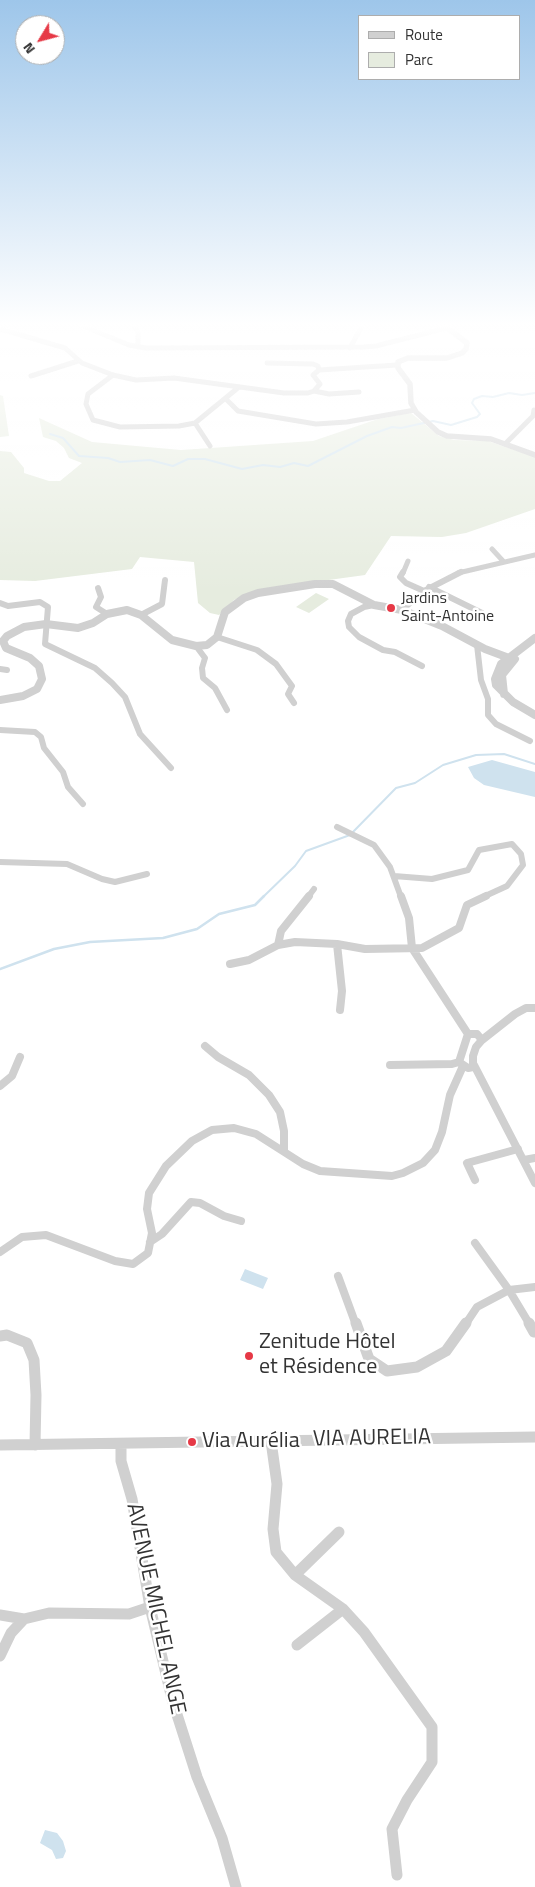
<!DOCTYPE html>
<html>
<head>
<meta charset="utf-8">
<style>
	body { margin:0 }
	#map { position:relative; width:535px; height:1887px; overflow:hidden; background:#fff; font-family:"Titillium Web",sans-serif }
	canvas { display:block }
	.legend { position:absolute; left:358px; top:15px; width:162px; height:65px; box-sizing:border-box; background:#fff; border:1px solid #adadad; margin:0; padding:6px 9px; list-style:none; font-size:15px; color:#333 }
	.legend li { display:flex; align-items:center; gap:10px; height:25px }
	.legend b { width:25px; border:1px solid #adadad }
	.north { position:absolute; left:15px; top:15px; width:50px; height:50px; box-sizing:border-box; background:#fff; border:1px solid #adadad; border-radius:50%; rotate:233deg; font-size:14px; font-weight:700; line-height:20px; text-align:center; color:#333 }
	.north::after { content:''; display:block; margin:auto; width:18px; height:22px; background:#e63946; clip-path:polygon(50% 0,100% 100%,50% 72%,0 100%) }
</style>
</head>
<body>
<div id="map">
<canvas width="535" height="1887"></canvas>
<ul class="legend">
<li><b style="height:6px;background:#d0d0d0"></b>Route</li>
<li><b style="height:14px;background:#e6ecdf"></b>Parc</li>
</ul>
<div class="north">N</div>
</div>
<script>
const ctx = document.querySelector('canvas').getContext('2d');
ctx.lineJoin = 'round';
function fill(path, color) { ctx.fillStyle = color; ctx.fill(path, 'evenodd'); }
const poly = rows => new Path2D(rows.map(r => 'M' + r).join(''));
function trace(path, color, width, dash) { ctx.strokeStyle = color; ctx.lineWidth = width; ctx.lineCap = dash ? 'butt' : 'round'; ctx.setLineDash(dash || []); ctx.stroke(path); }
function write(font, color, halo, rows, align = 'center') {
  ctx.font = font + ' "Titillium Web",sans-serif'; ctx.lineWidth = 5; ctx.setLineDash([]); ctx.textBaseline = 'middle'; ctx.strokeStyle = halo; ctx.fillStyle = color; for (const [text, x, y, turn = 0] of rows) {
    ctx.save(); ctx.translate(x, y); ctx.rotate((+turn || 0) * Math.PI / 180); ctx.textAlign = isNaN(turn) ? turn : align; if (halo) ctx.strokeText(text, 0, 0); ctx.fillText(text, 0, 0); ctx.restore();
  }
}
const green = poly([
	[0,395,3,396,9,436,0,437],
	[411,413,439,436,454,440,488,441,535,457,535,509,466,533,442,537,391,536,365,575,256,590,234,600,219,615,210,613,198,603,194,562,140,557,132,569,35,581,0,580,0,451,11,452,24,468,24,473,49,481,60,481,82,463,69,458,64,448,56,441,43,437,39,418,92,442,181,450,313,441,378,419],
	[316,593,329,599,309,613,296,607]
]);
const water = poly([
	[492,760,535,772,535,797,484,785,474,778,468,767],
	[245,1269,268,1278,263,1289,240,1280],
	[45,1830,57,1833,63,1841,66,1851,63,1858,56,1859,52,1850,40,1843]
]);
const streamFar1 = poly([
	[50,434,63,438,79,456,108,458,120,462,150,460,173,466,188,459,205,459,242,469,263,465,280,467,294,463,308,466,367,436,392,427,401,428,433,421,451,425,477,417,480,414,472,403,474,399,482,396,493,397,509,393,522,395,535,393],
	[263,897,295,866,306,851,350,835,396,788,415,783,443,765,476,755,504,754,535,764]
]);
const stream = poly([
	[0,969,54,949,90,942,163,938,197,929,219,914,255,905,264,896]
]);
const minorFar3 = poly([
	[83,326,129,345,146,348,364,347,376,346,446,328],
	[134,326,138,332,138,347],
	[0,329,65,348,82,363,113,375,136,380,174,378,284,393,308,393,314,391,320,384,313,375,319,370,397,365],
	[350,348,362,326],
	[267,363,313,364,318,366,319,370],
	[113,375,88,394,86,404,93,420,120,427,179,426,195,423,239,387],
	[31,376,78,361],
	[314,391,329,394,359,392],
	[226,399,238,411,316,424,347,422,415,410],
	[195,423,210,446],
	[505,444,533,416,534,410],
	[492,549,503,561],
	[403,573,408,561],
	[458,573,535,555]
]);
const minorFar2 = poly([
	[403,572,400,577,406,583,424,591],
	[429,587,482,613],
	[98,588,101,597,96,607,107,614],
	[0,603,8,606,40,602,48,607,45,644,95,668,112,683,125,697,140,734,171,768],
	[374,605,364,607,351,614,348,621,349,627,359,637,383,650,395,652,422,666],
	[402,610,424,591,461,572],
	[141,615,162,604,165,580],
	[217,637,257,650,276,664,292,686,288,694,294,703],
	[477,645,481,680,488,699,488,715,496,724,530,741],
	[196,646,205,658,202,668,203,678,215,688,227,710],
	[0,669,7,670],
	[0,730,35,732,41,737,44,748,63,772,68,787,83,804],
	[337,827,374,845,390,867,401,897],
	[0,862,67,864,102,879,115,882,147,874],
	[394,876,432,879,468,870,479,850,512,844,521,854,523,865,507,886,483,897],
	[308,897,314,889]
]);
const minorFar1 = poly([
	[401,896,409,918,412,948,468,1034],
	[337,944,342,991,340,1010],
	[278,945,281,931,309,896],
	[230,964,249,960,278,945,295,942,337,944,365,949,422,948,459,928,467,905,486,896],
	[468,1034,477,1034,482,1040,476,1047,473,1056,473,1067,468,1068,459,1062,468,1034],
	[482,1040,515,1014,526,1008,535,1008],
	[205,1046,218,1057,249,1075,269,1095,280,1112,284,1131,284,1151],
	[390,1065,452,1064,459,1062],
	[474,1065,535,1183],
	[0,1086,12,1076,20,1057],
	[524,1160,535,1158],
	[475,1180,467,1163,518,1149],
	[150,1242,162,1234,191,1202,200,1203,224,1216,241,1221],
	[475,1243,509,1290,530,1325],
	[0,1252,22,1237,46,1235,115,1261,133,1264,148,1253,152,1233,147,1209,149,1193,166,1166,192,1141,212,1130,234,1128,256,1134,303,1164,320,1171,392,1176,403,1173,423,1163,435,1150,442,1132,450,1095,463,1066],
	[338,1276,356,1325],
	[465,1325,477,1307,509,1290,535,1287]
]);
const minor = poly([
	[356,1323,369,1359,387,1371,417,1367,446,1351,466,1323],
	[529,1323,534,1332],
	[0,1336,7,1335,27,1343,34,1360,36,1395,35,1445],
	[271,1441,277,1484,273,1529,276,1552,295,1575,343,1609,364,1632,432,1727,432,1762,407,1800,392,1829,397,1875],
	[121,1444,121,1461,132,1499,150,1607,172,1699,197,1777,222,1838,236,1887],
	[0,1445,535,1437],
	[295,1575,339,1532],
	[0,1615,24,1619],
	[297,1645,343,1609],
	[0,1656,11,1633,24,1619,49,1613,129,1614,150,1607]
]);
const tertiaryFar1 = poly([
	[445,326,467,343,466,349,462,353,447,358,408,358,398,362,398,368,410,384,411,403,416,412,438,432,447,436,491,439,535,455]
]);
const tertiary = poly([
	[535,638,501,664,495,679,496,685,513,702,535,715],
	[504,694,502,675,515,659],
	[0,700,23,696,37,689,42,679,39,666,30,658,6,648,3,641,7,636,24,627,46,624,78,628,93,623,107,614,127,610,141,615,172,640,196,646,207,645,217,637,225,612,244,598,258,593,315,584,333,584,374,605,402,610,442,626,485,649,509,658]
]);
const markers = [
	[391,608,5,"#e63946"],
	[249,1356,5,"#e63946"],
	[192,1442,5,"#e63946"]
];
const farPoinames = [
	["Jardins",401,599],
	["Saint-Antoine",401,617]
];
const nearPoinames = [
	["Zenitude Hôtel",259,1343],
	["et Résidence",259,1368],
	["Via Aurélia",202,1442]
];
const nearStreetnames = [
	["VIA AURELIA",372,1439,-1],
	["AVENUE MICHEL ANGE",155,1609,78]
];
fill(green, '#e6ecdf');
fill(water, '#cfe2ee');
trace(streamFar1, '#cfe2ee', 2);
trace(stream, '#cfe2ee', 2.5);
trace(minorFar3, '#d0d0d0', 5);
trace(minorFar2, '#d0d0d0', 6);
trace(minorFar1, '#d0d0d0', 8);
trace(minor, '#d0d0d0', 11);
trace(tertiaryFar1, '#d0d0d0', 5.5);
trace(tertiary, '#d0d0d0', 8);
const sky = ctx.createLinearGradient(0, 0, 0, 591);
sky.addColorStop(0, '#9ec6ea');
sky.addColorStop(0.55, '#fff');
sky.addColorStop(1, '#ffffff00');
ctx.fillStyle = sky;
ctx.fillRect(0, 0, 535, 591);
for (const [x, y, r, color] of markers) { const dot = new Path2D(); dot.arc(x, y, r, 0, 2 * Math.PI); ctx.fillStyle = color; ctx.fill(dot); trace(dot, '#fff', 2); }
write('16px', '#333', '#fff', farPoinames, 'left');
write('22px', '#333', '#fff', nearPoinames, 'left');
write('22px', '#333', '#fff', nearStreetnames);
</script>
</body>
</html>
